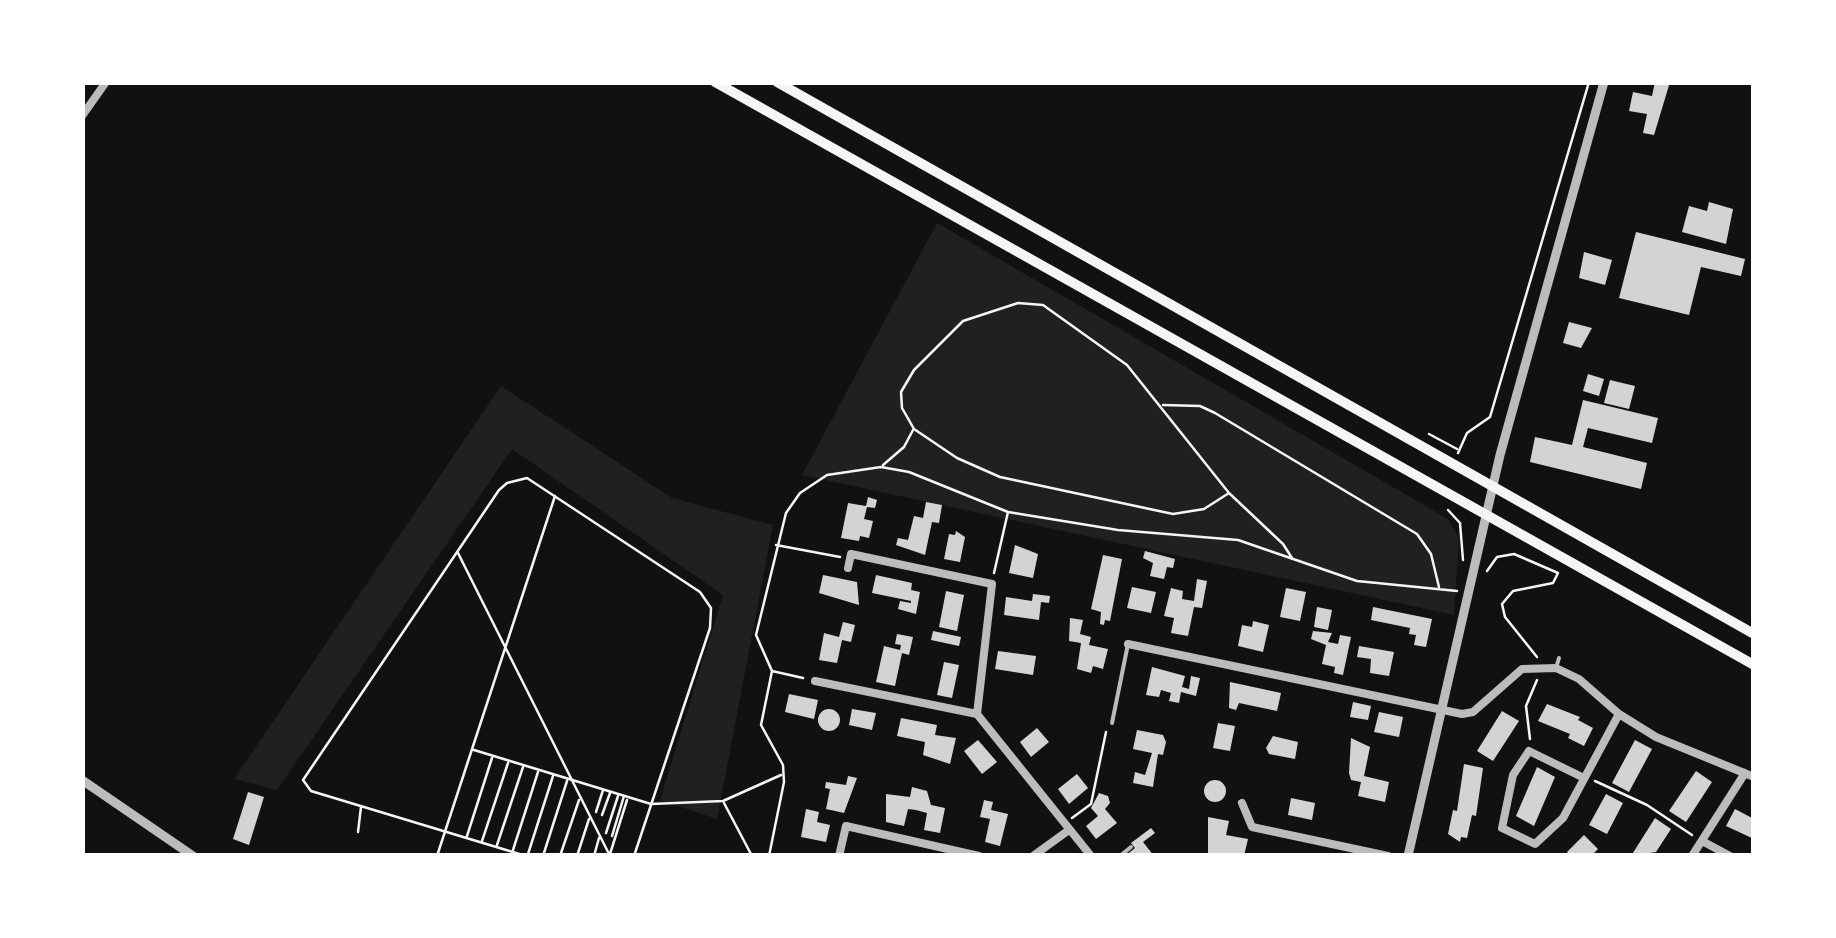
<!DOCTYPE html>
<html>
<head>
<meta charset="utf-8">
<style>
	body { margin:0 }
	#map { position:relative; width:1836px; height:938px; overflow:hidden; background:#111; font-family:"Public Sans",sans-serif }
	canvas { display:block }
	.frame { position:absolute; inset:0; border:85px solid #fff; pointer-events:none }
</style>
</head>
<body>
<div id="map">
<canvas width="1836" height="938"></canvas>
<div class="frame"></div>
</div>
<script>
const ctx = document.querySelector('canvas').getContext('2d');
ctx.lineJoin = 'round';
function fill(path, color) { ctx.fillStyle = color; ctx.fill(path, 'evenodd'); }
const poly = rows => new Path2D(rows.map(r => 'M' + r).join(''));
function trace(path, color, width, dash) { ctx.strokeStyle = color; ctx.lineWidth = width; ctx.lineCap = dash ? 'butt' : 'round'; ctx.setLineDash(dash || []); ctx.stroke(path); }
const green = poly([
	[937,223,1448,519,1459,538,1454,615,802,475],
	[501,386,672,498,773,525,717,819,660,800,723,595,512,449,277,790,234,779]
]);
const building = poly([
	[1655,82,1670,82,1654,135,1643,133,1647,114,1629,111,1633,92,1652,96],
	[1709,202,1733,209,1726,244,1682,232,1689,206,1707,211],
	[1636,232,1745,259,1741,276,1701,267,1689,315,1619,298],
	[1584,252,1612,260,1605,285,1579,278],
	[1569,322,1592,328,1581,348,1563,343],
	[1588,374,1604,379,1599,396,1583,391],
	[1610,380,1635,386,1629,409,1604,403],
	[1583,400,1658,418,1652,443,1588,428,1583,447,1647,463,1641,489,1530,462,1535,437,1572,445],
	[868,497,877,500,875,508,867,507,864,519,873,521,869,538,860,536,859,541,841,538,848,503,866,506],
	[926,502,942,505,939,523,932,522,925,555,896,545,898,538,908,540,914,516,923,518],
	[956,531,965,537,960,562,944,559,949,534,955,535],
	[1015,545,1038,554,1033,578,1009,573],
	[1145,551,1175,559,1173,568,1167,567,1164,579,1150,576,1153,563,1143,558],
	[1103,555,1122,559,1110,621,1105,620,1104,625,1100,624,1101,612,1091,609],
	[823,575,857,582,859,605,819,593],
	[876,575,912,583,911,590,920,592,916,614,898,609,900,601,911,603,911,601,872,593],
	[1197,579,1207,581,1202,608,1194,607,1188,636,1171,633,1174,618,1164,616,1171,588,1183,591,1182,599,1194,601],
	[1132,587,1156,592,1151,613,1127,608],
	[1286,588,1306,592,1300,621,1280,617],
	[946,591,964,595,957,631,939,627],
	[1033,594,1050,596,1049,603,1041,602,1039,620,1004,615,1006,597,1032,601],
	[1317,607,1332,610,1328,630,1314,627],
	[1373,607,1432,619,1426,647,1414,645,1416,635,1409,634,1410,628,1371,620],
	[1070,618,1083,620,1080,634,1091,637,1089,645,1108,649,1103,669,1093,666,1091,673,1077,669,1081,643,1069,641],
	[1253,621,1269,625,1263,652,1238,646,1242,625,1252,627],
	[843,622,855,625,851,642,842,640,837,663,819,660,824,633,839,637],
	[933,631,961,637,959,646,931,640],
	[1313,631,1332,633,1328,642,1338,644,1340,635,1351,637,1343,675,1334,673,1335,667,1322,664,1326,645,1311,639],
	[897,634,913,637,909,655,902,653,895,686,876,682,884,646,900,650,901,645,895,644],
	[1359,646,1394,652,1389,676,1370,673,1371,659,1357,657],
	[998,651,1036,656,1033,675,995,669],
	[944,662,959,665,952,698,937,695],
	[1152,667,1185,676,1182,687,1189,689,1191,676,1200,678,1196,696,1181,692,1179,703,1169,701,1171,693,1161,690,1159,697,1146,695],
	[1230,682,1281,693,1277,711,1239,703,1236,710,1229,708],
	[789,694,818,700,814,719,785,712],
	[1353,702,1371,706,1368,720,1350,717],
	[1547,704,1580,717,1578,720,1593,728,1584,746,1568,738,1570,734,1538,721],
	[852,709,876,713,872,730,849,725],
	'818 720a11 11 0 1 1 22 0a11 11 0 1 1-22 0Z',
	[1502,711,1519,721,1493,761,1477,751],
	[1379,712,1403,717,1399,737,1374,732],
	[901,718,937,725,935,735,956,738,950,764,923,755,925,742,897,736],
	[1218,723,1235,726,1230,751,1213,748],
	[1037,728,1049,742,1031,757,1020,742],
	[1137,730,1163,735,1166,742,1163,755,1158,754,1153,787,1133,783,1135,772,1145,775,1152,753,1133,749],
	[1273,736,1298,742,1295,759,1269,754,1266,748],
	[1351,738,1370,747,1364,776,1389,782,1385,802,1358,796,1361,782,1351,780,1349,773],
	[978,740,997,762,982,774,964,751],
	[1635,740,1652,749,1629,792,1612,783],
	[1464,764,1483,768,1476,816,1472,815,1467,838,1461,837,1460,842,1448,834,1453,810,1457,811],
	[1537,767,1555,777,1534,826,1516,816],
	[1696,771,1712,782,1686,822,1669,811],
	[1077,774,1088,788,1069,804,1058,789],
	[848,776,857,778,844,813,826,809,830,789,825,788,826,782,846,785],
	'1204 791a11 11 0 1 1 22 0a11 11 0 1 1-22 0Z',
	[912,787,927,791,931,805,945,808,940,833,924,830,927,813,916,810,908,809,904,826,886,822,886,794,910,797],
	[248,792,264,797,249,845,233,839],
	[1099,793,1108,796,1110,803,1105,809,1117,823,1096,839,1086,826,1098,816,1091,808],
	[1606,794,1623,803,1607,834,1589,825],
	[1291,798,1315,803,1312,820,1288,815],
	[984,800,993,802,991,810,1008,814,1000,846,985,842,990,819,980,817],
	[806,809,819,812,817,822,830,825,826,842,801,837],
	[1735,809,1754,819,1754,839,1726,826],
	[1208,817,1229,821,1226,835,1248,839,1244,856,1208,856],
	[1655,818,1671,829,1656,852,1631,856],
	[1151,828,1155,833,1143,842,1154,856,1125,856,1135,848,1131,843],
	[1584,835,1598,849,1591,856,1570,856,1567,852]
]);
const path = poly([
	[1163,405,1200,406,1215,413,1417,534,1431,554,1439,587],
	[1429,434,1457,449],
	[1458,453,1467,433,1490,417,1589,82],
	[883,465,904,447,913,430],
	[1229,493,1204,509,1173,514,1000,477,957,458,914,429,902,408,901,392,914,370,963,321,1018,303,1043,305,1127,365,1229,493,1283,544,1292,558],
	[1448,510,1460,523,1463,560],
	[776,545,840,557],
	[458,553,610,856],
	[1487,571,1497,557,1514,554,1558,573,1553,583,1513,591,1502,604,1505,617,1537,657],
	[994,573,1008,512],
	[772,671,803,678],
	[1530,739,1526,706,1537,680],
	[474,750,651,804,723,801,781,775],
	[1595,781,1647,805,1692,835],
	[724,803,752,856],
	[596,812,603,790],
	[602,815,610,793],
	[1072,818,1091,804,1106,732],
	[358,832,361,807],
	[606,833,618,796],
	[467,836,492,758],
	[612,836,624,796],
	[482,841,508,763],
	[497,845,523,767],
	[513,850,538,772],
	[528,854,553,776],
	[610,854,627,800],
	[437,856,555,496],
	[526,856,311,791,303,780,499,490,507,483,527,478,700,592,711,608,710,628,634,856],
	[543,856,567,781],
	[560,856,579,800],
	[577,856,589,819],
	[594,856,599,838],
	[769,856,784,782,783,765,761,725,772,671,756,635,786,513,800,493,827,475,881,467,909,472,1008,512,1118,530,1238,540,1357,581,1457,591]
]);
const service = poly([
	[1556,668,1559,658],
	[1112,723,1128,644],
	[1120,856,1131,847]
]);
const minor = poly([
	[82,116,106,82],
	[848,568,851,554,992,584,977,714,1091,856],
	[1128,644,1462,714,1473,712,1522,669,1556,668,1579,679,1619,714,1656,737,1754,777],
	[815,681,977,714],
	[1584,778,1529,751,1513,775,1502,828,1535,844,1563,818,1619,714],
	[1242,803,1252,827,1388,856],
	[1702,841,1730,856],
	[839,856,846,826,979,856],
	[1033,856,1069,830],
	[1692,856,1745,773]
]);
const tertiary = poly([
	[82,780,193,856],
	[1408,856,1500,455,1604,82]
]);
const secondary = poly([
	[715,82,1754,665],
	[777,82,1754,634]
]);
fill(green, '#202020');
fill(building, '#d3d3d3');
trace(path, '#f5f5f5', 2.5);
trace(service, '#bcbcbc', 4);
trace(minor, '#bcbcbc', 8);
trace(tertiary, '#bcbcbc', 9);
trace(secondary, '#f5f5f5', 10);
</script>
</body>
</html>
